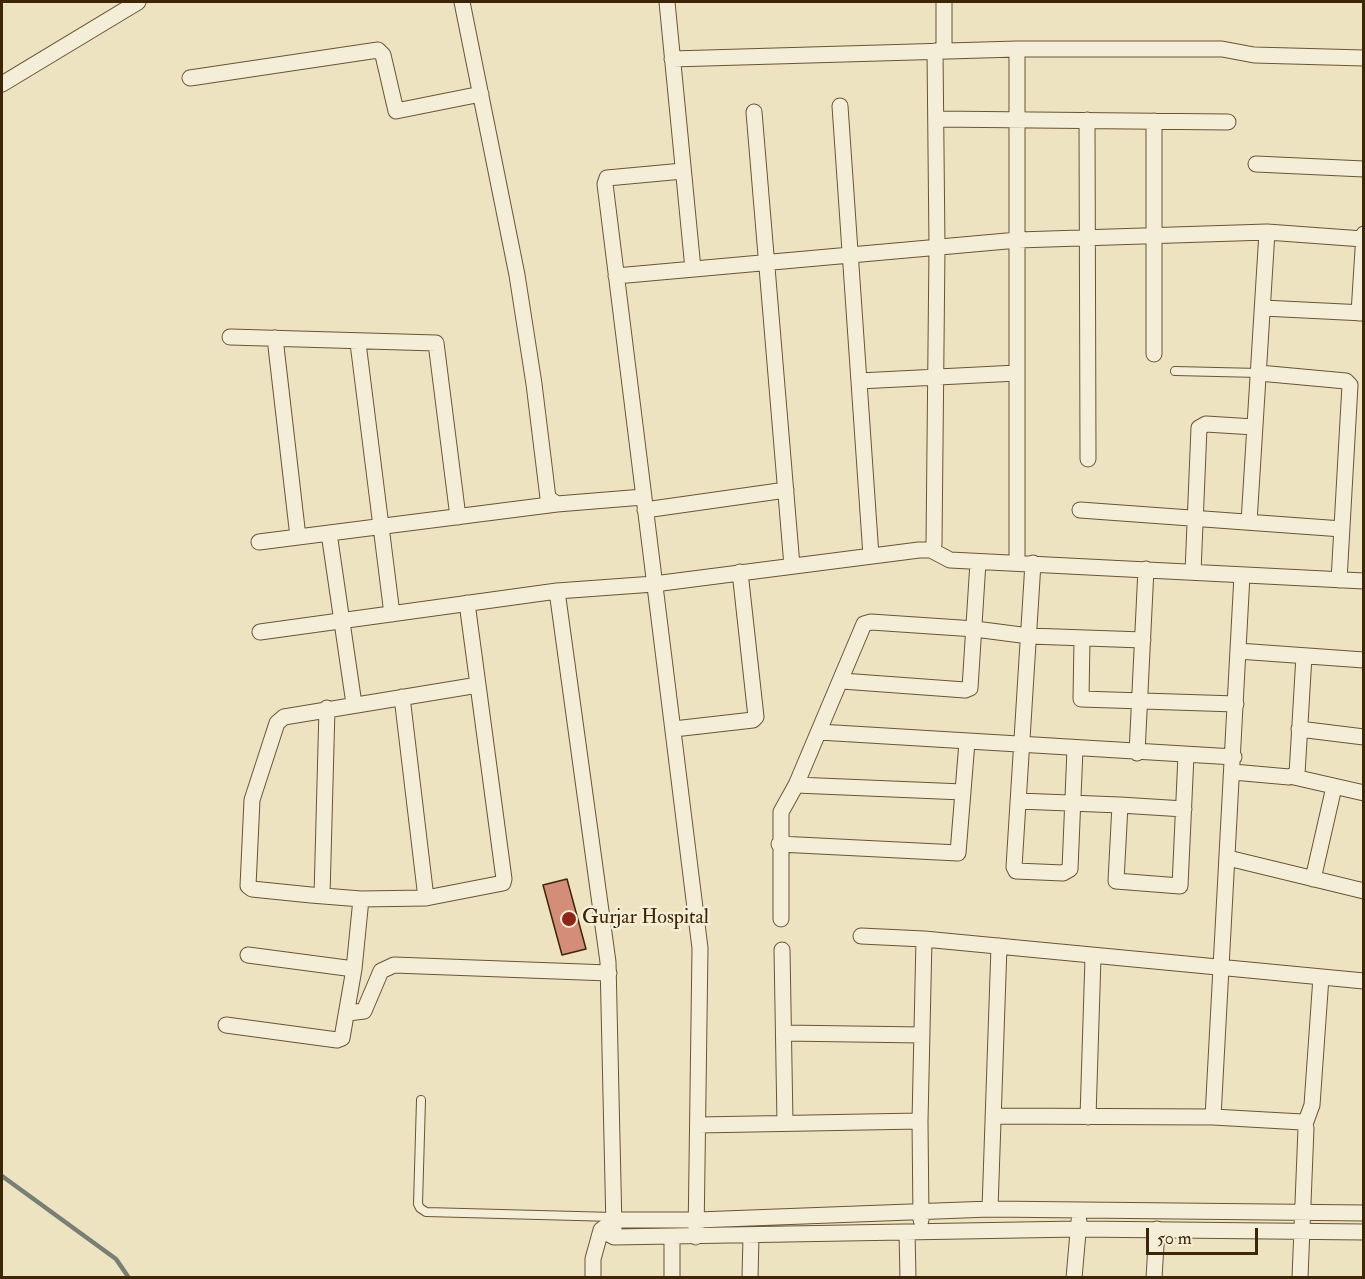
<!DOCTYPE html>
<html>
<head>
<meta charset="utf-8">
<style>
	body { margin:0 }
	#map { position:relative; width:1365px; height:1279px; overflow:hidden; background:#eee3c1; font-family:"IM FELL Double Pica",serif }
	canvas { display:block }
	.frame { position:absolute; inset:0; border:3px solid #3d2605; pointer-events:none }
	.scale { position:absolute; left:1146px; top:1228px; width:112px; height:27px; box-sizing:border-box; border:3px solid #3d2605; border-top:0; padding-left:8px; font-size:18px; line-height:21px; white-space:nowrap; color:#3d2605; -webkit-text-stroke:4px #f4edd7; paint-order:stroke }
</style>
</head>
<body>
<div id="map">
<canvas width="1365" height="1279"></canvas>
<div class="frame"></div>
<div class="scale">50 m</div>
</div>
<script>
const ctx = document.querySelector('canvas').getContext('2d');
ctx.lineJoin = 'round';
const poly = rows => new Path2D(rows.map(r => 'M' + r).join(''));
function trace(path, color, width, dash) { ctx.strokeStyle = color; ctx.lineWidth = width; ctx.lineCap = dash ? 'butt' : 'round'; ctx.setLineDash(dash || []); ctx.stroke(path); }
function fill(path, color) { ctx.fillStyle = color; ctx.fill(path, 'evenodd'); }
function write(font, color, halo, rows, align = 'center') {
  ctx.font = font + ' "IM FELL Double Pica",serif'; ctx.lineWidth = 5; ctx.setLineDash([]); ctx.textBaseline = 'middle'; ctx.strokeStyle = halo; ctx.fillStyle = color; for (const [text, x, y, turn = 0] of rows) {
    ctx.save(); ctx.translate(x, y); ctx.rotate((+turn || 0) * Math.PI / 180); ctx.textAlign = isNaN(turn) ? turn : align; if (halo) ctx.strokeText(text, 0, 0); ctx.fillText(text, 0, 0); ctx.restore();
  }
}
const stream = poly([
	[2,1176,116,1259,129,1278]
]);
const building = poly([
	[567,879,586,949,562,955,543,885,567,879]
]);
const service = poly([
	[1175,371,1259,373],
	[421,1100,418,1204,420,1208,426,1212,614,1217]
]);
const minor = poly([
	[462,2,517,275,534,384,548,498,557,504,643,497],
	[667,2,693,269],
	[944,2,944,50],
	[1017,49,1017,563],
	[672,59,1017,49,1222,49,1254,55,1364,58],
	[190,78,378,50,383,55,396,111,481,94],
	[2,84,138,2],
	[840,106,871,556],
	[754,112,792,566],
	[936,119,1228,122],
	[1087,120,1088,459],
	[1154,121,1154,354],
	[1256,164,1364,169],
	[683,171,607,178,605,184,700,948,696,1237],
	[1267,232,1363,239],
	[616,276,1018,240,1267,232,1249,522],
	[1263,308,1364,313],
	[1359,313,1364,234],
	[230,337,436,343,458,517],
	[275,338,298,537],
	[358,343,392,614],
	[1259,373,1346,381,1350,385,1339,580],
	[859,381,1017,373],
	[645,510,786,490],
	[1080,510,1342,529],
	[329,533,354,704],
	[259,542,557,504],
	[931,550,934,544,937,247,935,51],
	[1033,563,1014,867,1016,871,1063,873,1070,869,1075,749],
	[1193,572,1199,428,1206,424,1254,427],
	[557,591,608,962,614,1228],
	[467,603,478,685,504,879,503,883,426,898,361,899,311,895,252,889,248,886,252,800,277,723,284,717,478,685],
	[260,632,557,591,654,584,919,550,931,550,950,560,1364,581],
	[1082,639,1081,699,1236,704],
	[1238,651,1364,660],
	[842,681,965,690,970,688,978,562],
	[402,697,426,898],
	[674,729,753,720,756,717,740,572],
	[1299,729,1364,737],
	[819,732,1234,757],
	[1137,753,1146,569],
	[1233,772,1289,777,1297,774,1304,656],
	[1294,777,1364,793],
	[796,785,963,792],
	[1018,801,1120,805,1116,881,1180,886,1186,755],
	[1120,805,1184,809],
	[779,844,958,853,967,742],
	[1228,858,1364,891],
	[1313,879,1334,787],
	[322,896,327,708],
	[781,919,781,812,796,785,864,624,871,622,975,629,1029,636,1143,640],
	[861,936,924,939,1364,981],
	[782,950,785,1123],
	[248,955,354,969],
	[348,1013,364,1011,381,971,394,965,609,973],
	[226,1025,337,1040,342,1038,354,969,361,899],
	[784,1033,922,1035],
	[993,1116,1213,1117,1302,1122,1306,1128,1300,1278],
	[1088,1117,1093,957],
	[1213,1117,1242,575],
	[920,1121,921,1220],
	[1305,1124,1312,1105,1321,977],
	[698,1125,920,1121,924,939],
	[990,1209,999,946],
	[601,1230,614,1237,1078,1229,1364,1232],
	[907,1232,908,1278],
	[672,1237,672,1278],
	[593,1278,593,1259,601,1230,614,1220,697,1220,990,1209,1364,1213],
	[750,1278,751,1236],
	[1074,1278,1079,1221],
	[1154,1278,1157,1229]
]);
const markers = [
	[569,919,8,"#8f2418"]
];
const poiNames = [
	["Gurjar Hospital",582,919]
];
trace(stream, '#787f75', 4.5);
fill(building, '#d38d79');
trace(building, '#3d2605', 1.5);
trace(service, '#695534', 10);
trace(minor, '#695534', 17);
trace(service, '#f4edd7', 8);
trace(minor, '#f4edd7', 15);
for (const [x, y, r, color] of markers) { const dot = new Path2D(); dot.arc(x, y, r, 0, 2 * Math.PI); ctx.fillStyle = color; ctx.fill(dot); trace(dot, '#f4edd7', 2); }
write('20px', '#3d2605', '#f4edd7', poiNames, 'left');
</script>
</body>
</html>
